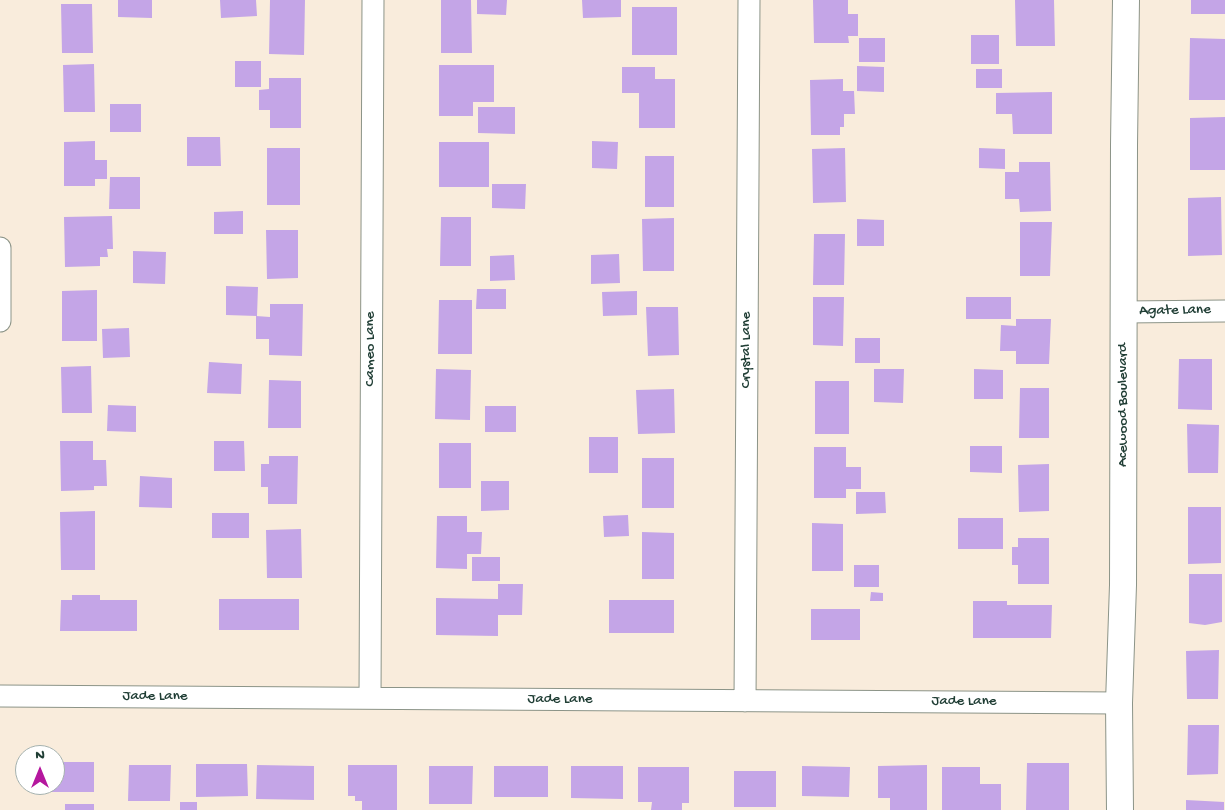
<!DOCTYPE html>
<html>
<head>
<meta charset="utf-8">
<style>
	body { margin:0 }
	#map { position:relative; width:1225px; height:810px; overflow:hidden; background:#f9ecdc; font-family:"Gochi Hand",sans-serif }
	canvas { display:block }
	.north { position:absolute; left:15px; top:745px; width:50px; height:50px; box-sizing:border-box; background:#fff; border:1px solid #a5b1ae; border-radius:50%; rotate:0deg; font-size:14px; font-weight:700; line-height:20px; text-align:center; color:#1f3d34 }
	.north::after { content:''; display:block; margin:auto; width:18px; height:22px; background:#b5179e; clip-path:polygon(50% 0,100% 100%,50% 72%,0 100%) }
</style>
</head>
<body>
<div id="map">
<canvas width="1225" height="810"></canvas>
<div class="north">N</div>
</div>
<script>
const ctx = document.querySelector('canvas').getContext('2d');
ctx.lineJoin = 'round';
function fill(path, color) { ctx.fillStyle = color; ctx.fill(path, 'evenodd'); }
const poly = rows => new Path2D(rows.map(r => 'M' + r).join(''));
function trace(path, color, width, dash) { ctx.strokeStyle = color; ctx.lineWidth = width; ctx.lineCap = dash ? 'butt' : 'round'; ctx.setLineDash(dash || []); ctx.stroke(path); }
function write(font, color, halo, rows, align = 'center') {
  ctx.font = font + ' "Gochi Hand",sans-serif'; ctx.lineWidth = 4.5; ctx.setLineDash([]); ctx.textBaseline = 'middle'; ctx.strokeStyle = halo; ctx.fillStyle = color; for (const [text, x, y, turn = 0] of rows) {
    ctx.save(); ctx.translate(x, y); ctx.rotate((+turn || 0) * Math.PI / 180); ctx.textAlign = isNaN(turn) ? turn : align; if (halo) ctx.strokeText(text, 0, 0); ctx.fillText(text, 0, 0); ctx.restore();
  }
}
const building = poly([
	[118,0,152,0,152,18,118,17],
	[220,0,256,0,257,16,221,18],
	[270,0,305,0,304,55,269,54],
	[441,0,471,0,472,53,441,53],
	[477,0,507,0,506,15,477,14],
	[582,0,621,0,621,17,583,18],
	[813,0,848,0,848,14,858,14,858,36,848,36,849,43,814,43],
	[1015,0,1054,0,1055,46,1016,46],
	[1191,0,1225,0,1225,14,1191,14],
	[61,4,92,4,93,53,62,53],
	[632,7,677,7,677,55,632,55],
	[971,35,999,35,999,64,971,64],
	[859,38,885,38,885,62,859,62],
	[1190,38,1225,39,1225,100,1189,100],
	[235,61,261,61,261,87,235,87],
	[94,64,95,112,64,112,63,65],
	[439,65,494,65,494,102,473,102,473,116,439,116],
	[857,66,884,67,884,92,857,91],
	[622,67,655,67,655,79,675,79,675,128,639,128,639,93,622,93],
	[976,69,1002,69,1002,88,976,88],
	[269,78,301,78,301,128,270,128,270,110,259,110,259,90,269,89],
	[843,79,843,91,854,91,855,114,844,114,844,127,840,127,840,135,811,135,810,80],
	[1052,92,1052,134,1013,134,1012,114,996,114,996,93],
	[110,104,141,104,141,132,110,132],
	[478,107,515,107,515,134,478,133],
	[1225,117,1225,170,1190,170,1190,118],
	[187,137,220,137,221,166,187,166],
	[95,141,95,160,107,160,107,179,95,179,95,186,64,186,64,142],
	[592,141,618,142,617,169,592,168],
	[439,142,489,142,489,187,439,187],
	[267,148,300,148,300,205,267,205],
	[845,148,846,202,813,203,812,149],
	[979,148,1005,149,1005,169,979,168],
	[645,156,674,156,674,207,645,207],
	[1019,162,1050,162,1051,211,1020,212,1019,199,1005,199,1005,172,1019,172],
	[110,177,140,177,140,209,109,209],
	[492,184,526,184,525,209,492,208],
	[1221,197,1222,255,1188,256,1188,198],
	[243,211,243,234,214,234,214,212],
	[112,216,113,249,107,249,108,257,100,257,100,266,65,267,64,217],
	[441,217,471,217,471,266,440,266],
	[674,218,674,271,643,271,642,219],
	[857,219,884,220,884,246,857,246],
	[1020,222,1052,222,1050,276,1020,276],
	[266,230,298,230,298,278,267,279],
	[814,234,845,234,844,285,813,285],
	[133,251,166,252,165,284,133,283],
	[619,254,620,283,591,284,591,255],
	[514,255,515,280,490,281,490,256],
	[226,286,258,287,257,316,226,315],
	[477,289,506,289,506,309,476,309],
	[97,290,97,341,62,341,62,291],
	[637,291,637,315,603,316,602,292],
	[813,297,844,297,843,346,813,345],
	[966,297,1011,297,1011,319,966,319],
	[439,300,472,300,472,354,438,354],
	[270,304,303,304,302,356,269,355,269,339,256,339,256,316,270,317],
	[646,307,678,307,679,355,648,356],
	[1016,319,1051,319,1049,364,1016,364,1016,351,1000,351,1001,325,1016,326],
	[129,328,130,357,103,358,102,329],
	[855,338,880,338,880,363,855,363],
	[1179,359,1212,359,1212,410,1178,409],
	[209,362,242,364,241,394,207,393],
	[91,366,92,413,62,413,61,367],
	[436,369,471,370,470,420,435,419],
	[874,369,904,369,903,403,874,402],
	[974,369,1003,370,1003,399,974,399],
	[269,380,301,381,301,428,268,428],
	[815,381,849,381,849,434,815,434],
	[1020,388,1049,388,1049,438,1019,438],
	[674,389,675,433,638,434,636,390],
	[108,405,136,406,136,432,107,431],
	[485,406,516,406,516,432,485,432],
	[1187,424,1219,425,1218,473,1188,473],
	[589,437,618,437,618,473,589,473],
	[60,441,93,441,93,460,106,460,107,486,94,486,94,490,61,491],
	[214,441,244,441,245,471,214,471],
	[439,443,471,443,471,488,439,488],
	[970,446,1002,446,1002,473,970,472],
	[814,447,846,447,846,467,861,467,861,489,846,489,846,498,814,498],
	[269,456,298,456,297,504,268,504,268,487,261,487,261,464,269,464],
	[642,458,674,458,674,508,642,508],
	[1049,464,1049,511,1019,512,1018,465],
	[140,476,172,478,172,508,139,507],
	[481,481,509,481,509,510,481,511],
	[856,492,885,492,886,513,856,514],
	[1188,507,1221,507,1221,563,1188,564],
	[95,511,95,570,61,570,60,512],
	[212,513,249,513,249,538,212,538],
	[628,515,629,536,604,537,603,516],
	[437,516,467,516,467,532,482,532,481,554,467,554,467,569,436,568],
	[958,518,1003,518,1003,549,958,549],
	[812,523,843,524,843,571,812,571],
	[301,529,302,578,267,578,266,530],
	[642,532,674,533,674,579,642,579],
	[1018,538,1049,538,1049,584,1018,584,1018,565,1012,565,1012,547,1018,547],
	[472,557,500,557,500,581,472,581],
	[854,565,879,565,879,587,854,587],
	[1189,574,1222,574,1222,622,1205,625,1189,623],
	[498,584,523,584,522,615,498,615,498,636,436,635,436,598,498,599],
	[871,592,883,593,883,601,870,601],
	[72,595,100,595,100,600,137,600,137,631,60,631,61,600,72,600],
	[219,599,299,599,299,630,219,630],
	[609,600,674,600,674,633,609,633],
	[973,601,1007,601,1007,605,1052,605,1051,638,973,638],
	[811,609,860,609,860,640,811,640],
	[1219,650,1218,699,1187,699,1186,651],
	[1188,725,1219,725,1218,774,1187,775],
	[55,762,94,762,94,792,47,792,47,785,55,785],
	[1027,763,1069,763,1069,810,1026,810],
	[196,764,247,764,248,796,196,797],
	[129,765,171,765,170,801,128,801],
	[257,765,314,766,314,800,256,799],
	[348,765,397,765,397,810,362,810,362,801,355,801,355,796,348,796],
	[927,765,927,810,890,810,890,798,878,798,878,766],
	[429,766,473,766,472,804,429,804],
	[494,766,548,766,548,797,494,797],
	[571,766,623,766,623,799,571,798],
	[802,766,850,767,849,797,802,796],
	[638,767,689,767,689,803,682,803,682,810,651,810,652,802,638,802],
	[942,767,980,767,980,784,1001,784,1001,810,942,810],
	[734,771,776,771,776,807,734,807],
	[1186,800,1224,802,1224,810,1186,810],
	[180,802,197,802,197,810,180,810],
	[65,804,94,804,94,810,65,810]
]);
const minor = poly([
	[0,248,0,321],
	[1124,312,1225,311],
	[0,696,1119,703],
	[370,698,373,0],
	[745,701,749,0]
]);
const tertiary = poly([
	[1120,810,1119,703,1123,585,1124,145,1126,0]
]);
const streetNames = [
	["Agate Lane",1175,311,-1],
	["Cameo Lane",371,349,-90],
	["Crystal Lane",747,350,-90],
	["Acewood Boulevard",1124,405,-90],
	["Jade Lane",155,697],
	["Jade Lane",560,700],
	["Jade Lane",964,702]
];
fill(building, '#c4a5e7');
trace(minor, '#8c9488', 23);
trace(tertiary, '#8c9488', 28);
trace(minor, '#fff', 21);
trace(tertiary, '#fff', 26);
write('15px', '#1f3d34', '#fff', streetNames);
</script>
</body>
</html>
